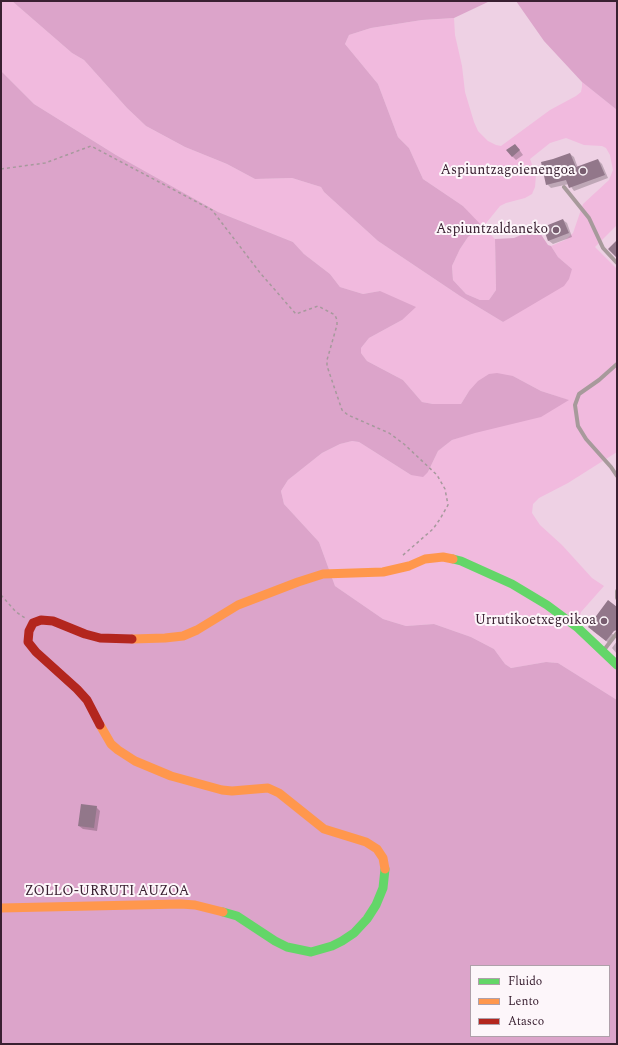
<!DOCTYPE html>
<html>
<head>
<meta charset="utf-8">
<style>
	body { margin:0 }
	#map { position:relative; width:618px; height:1045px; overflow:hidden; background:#eed1e4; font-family:Spectral,serif }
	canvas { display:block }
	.frame { position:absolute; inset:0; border:2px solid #392031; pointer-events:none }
	.legend { position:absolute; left:470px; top:965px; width:140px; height:72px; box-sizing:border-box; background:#fdf6fa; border:1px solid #afa0aa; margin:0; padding:5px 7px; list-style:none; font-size:12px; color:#392031 }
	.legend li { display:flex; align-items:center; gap:8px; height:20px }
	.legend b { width:20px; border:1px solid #afa0aa }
</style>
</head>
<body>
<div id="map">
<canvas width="618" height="1045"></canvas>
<div class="frame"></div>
<ul class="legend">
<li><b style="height:5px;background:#63d668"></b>Fluido</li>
<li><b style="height:5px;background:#ff974d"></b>Lento</li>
<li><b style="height:5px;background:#b3261e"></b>Atasco</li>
</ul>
</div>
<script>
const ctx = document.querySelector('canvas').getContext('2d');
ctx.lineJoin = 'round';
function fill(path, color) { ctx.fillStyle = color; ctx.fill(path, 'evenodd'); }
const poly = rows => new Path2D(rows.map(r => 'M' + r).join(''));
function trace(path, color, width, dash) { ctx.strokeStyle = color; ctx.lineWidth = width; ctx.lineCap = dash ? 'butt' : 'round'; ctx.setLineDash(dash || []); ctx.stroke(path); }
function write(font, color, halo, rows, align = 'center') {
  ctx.font = font + ' Spectral,serif'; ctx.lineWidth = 4; ctx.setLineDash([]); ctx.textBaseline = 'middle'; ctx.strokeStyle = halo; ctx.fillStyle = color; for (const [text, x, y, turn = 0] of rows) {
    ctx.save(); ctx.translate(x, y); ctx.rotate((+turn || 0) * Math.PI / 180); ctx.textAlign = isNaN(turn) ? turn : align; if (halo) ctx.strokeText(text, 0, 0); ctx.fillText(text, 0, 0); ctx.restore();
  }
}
const green = poly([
	[1,1,12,1,72,53,84,60,127,108,146,126,185,147,227,164,255,179,292,178,321,187,324,192,378,241,460,296,503,322,572,269,558,257,551,246,565,240,573,233,583,204,609,180,613,170,610,155,606,148,602,146,584,145,566,138,550,143,530,159,536,175,535,187,532,194,525,198,506,203,500,206,483,227,495,239,496,290,489,300,480,300,466,294,453,280,452,266,460,249,468,237,482,228,463,206,423,179,409,148,398,137,378,84,345,44,349,35,371,28,422,20,454,18,455,35,462,66,465,92,474,122,478,131,488,141,496,145,501,146,550,110,576,96,581,92,582,87,582,82,617,110,617,225,595,247,617,269,617,452,568,483,539,498,533,504,532,513,540,525,562,545,592,578,604,586,581,612,578,623,617,659,617,700,558,663,546,662,511,668,505,664,494,649,471,637,434,624,406,626,383,619,335,586,319,542,284,504,281,491,288,480,322,453,340,444,352,441,359,442,411,475,428,472,438,451,452,440,568,400,541,391,513,376,469,391,461,404,433,404,422,402,403,380,367,361,361,353,361,348,369,338,402,320,380,291,363,294,340,287,330,274,304,254,293,242,218,212,116,155,34,104,1,71]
]);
const forest = poly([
	[12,1,490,1,454,18,422,20,371,28,349,35,345,44,378,84,398,137,409,148,423,179,463,206,483,227,468,237,460,249,452,266,453,280,466,294,480,300,489,300,496,290,495,239,514,238,533,230,540,233,548,245,551,246,558,257,572,269,569,279,564,286,503,322,460,296,378,241,324,192,321,187,292,178,255,179,227,164,185,147,146,126,127,108,84,60,72,53],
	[516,1,617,1,617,110,582,82,544,41],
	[1,71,34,104,116,155,218,212,293,242,304,254,330,274,340,287,363,294,380,291,416,307,402,320,369,338,361,348,361,353,367,361,403,380,422,402,433,404,461,404,469,391,478,381,489,374,497,373,513,376,541,391,569,400,541,417,475,433,452,440,438,451,428,472,423,477,411,475,359,442,352,441,340,444,322,453,288,480,281,491,284,504,319,542,335,586,383,619,406,626,434,624,471,637,494,649,505,664,511,668,546,662,558,663,617,700,617,1044,1,1044],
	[471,966,609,966,609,1036,471,1036]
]);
const shadow = poly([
	[518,148,523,155,516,160,512,156],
	[570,154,574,157,578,168,598,160,602,164,608,178,574,191,569,184,551,188,547,184],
	[563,220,567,223,572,237,553,244,549,241,544,227],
	[617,608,617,630,602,625,616,637,610,644,593,631],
	[617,641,617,654,612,648],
	[96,807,100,811,97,831,83,829,79,826]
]);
const building = poly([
	[515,144,520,150,512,157,506,150],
	[570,153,576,167,598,159,605,175,569,188,566,180,546,185,541,162,553,159],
	[563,219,569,233,548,241,543,227],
	[617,240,617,258,608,249],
	[608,600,617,607,617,630,614,631,606,641,588,627],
	[81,804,97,806,94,828,78,826]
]);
const path = poly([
	[1,169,45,163,91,146,212,210,261,274,296,314,318,306,335,315,337,320,337,325,327,360,327,366,342,410,348,415,389,433,404,444,437,475,445,489,448,505,440,519,433,529,402,556],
	[1,595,16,612,25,618]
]);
const lane = poly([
	[564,187,589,218,603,248,617,263],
	[617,364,599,380,579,394,575,405,578,426,586,439,611,467,617,476],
	[617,591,617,598],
	[604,650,617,633]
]);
const fast = poly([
	[453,559,461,561,512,584,547,605,578,628,617,665],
	[223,912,237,916,275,941,287,947,311,952,332,946,342,941,354,933,367,919,376,905,383,888,385,869]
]);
const slow = poly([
	[132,639,165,638,183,636,197,630,238,605,298,582,323,574,383,572,409,566,425,559,443,557,453,559],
	[100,725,111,744,118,750,135,761,171,776,222,790,232,791,268,788,279,793,324,829,366,842,377,849,383,858,385,869],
	[1,908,181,904,195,905,223,912]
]);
const jam = poly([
	[100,725,87,700,77,689,36,652,28,642,29,631,33,623,41,620,53,621,85,634,100,638,132,639]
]);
const markers = [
	[583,171,4,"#785e70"],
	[556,230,4,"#785e70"],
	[604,621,4,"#785e70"]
];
const poiNames = [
	["Aspiuntzagoienengoa",575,171],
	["Aspiuntzaldaneko",548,230],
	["Urrutikoetxegoikoa",596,621]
];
const streetNames = [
	["ZOLLO-URRUTI AUZOA",107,892]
];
fill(green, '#f1bade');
fill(forest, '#dca4ca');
fill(shadow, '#0003');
fill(building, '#92778a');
trace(path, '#a6999c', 1.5, [3, 3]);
trace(lane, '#a79a9b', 4);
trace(fast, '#63d668', 9);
trace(slow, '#ff974d', 9);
trace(jam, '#b3261e', 9);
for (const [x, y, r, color] of markers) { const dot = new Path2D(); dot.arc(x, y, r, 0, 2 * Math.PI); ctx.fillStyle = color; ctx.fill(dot); trace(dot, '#fdf6fa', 1.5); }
write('14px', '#392031', '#fdf6fa', poiNames, 'right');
write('14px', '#392031', '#fdf6fa', streetNames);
</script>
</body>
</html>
